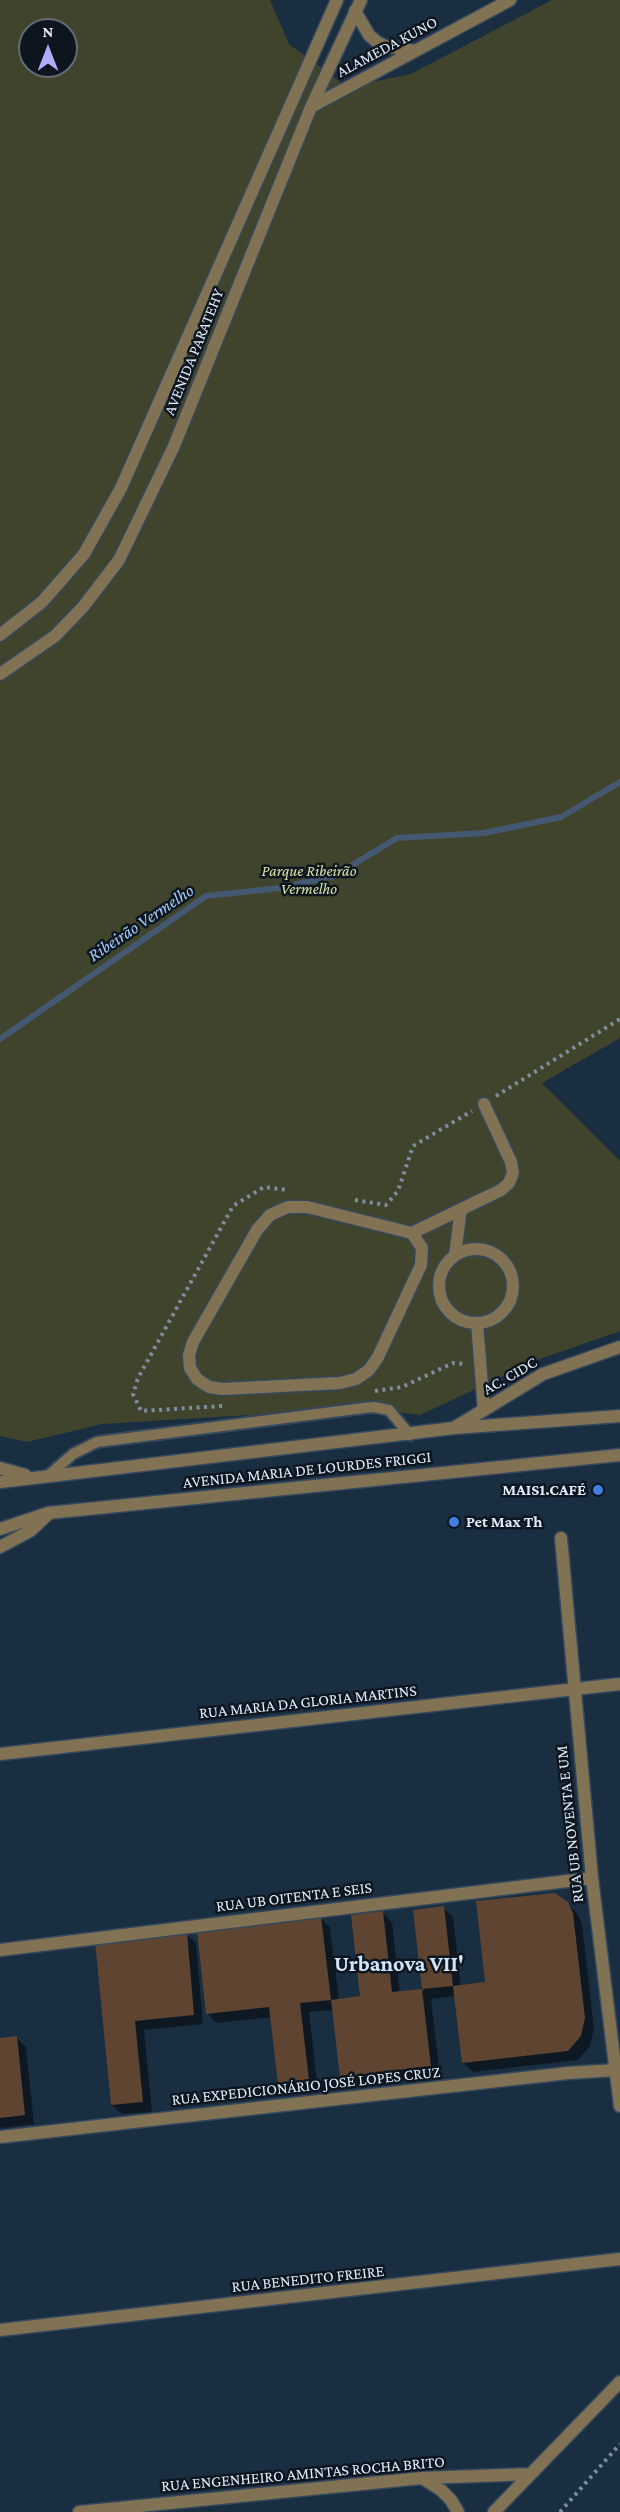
<!DOCTYPE html>
<html>
<head>
<meta charset="utf-8">
<style>
	body { margin:0 }
	#map { position:relative; width:620px; height:2512px; overflow:hidden; background:#1a2e42; font-family:"Crimson Pro",serif }
	canvas { display:block }
	.north { position:absolute; left:18px; top:18px; width:60px; height:60px; box-sizing:border-box; background:#0d161f; border:2px solid #616c76; border-radius:50%; rotate:0deg; font-size:16px; font-weight:700; line-height:24px; text-align:center; color:#dfecf9 }
	.north::after { content:''; display:block; margin:auto; width:21px; height:27px; background:#b0aefa; clip-path:polygon(50% 0,100% 100%,50% 72%,0 100%) }
</style>
</head>
<body>
<div id="map">
<canvas width="620" height="2512"></canvas>
<div class="north">N</div>
</div>
<script>
const ctx = document.querySelector('canvas').getContext('2d');
ctx.lineJoin = 'round';
function fill(path, color) { ctx.fillStyle = color; ctx.fill(path, 'evenodd'); }
const poly = rows => new Path2D(rows.map(r => 'M' + r).join(''));
function trace(path, color, width, dash) { ctx.strokeStyle = color; ctx.lineWidth = width; ctx.lineCap = dash ? 'butt' : 'round'; ctx.setLineDash(dash || []); ctx.stroke(path); }
function write(font, color, halo, rows, align = 'center') {
  ctx.font = font + ' "Crimson Pro",serif'; ctx.lineWidth = 5; ctx.setLineDash([]); ctx.textBaseline = 'middle'; ctx.strokeStyle = halo; ctx.fillStyle = color; for (const [text, x, y, turn = 0] of rows) {
    ctx.save(); ctx.translate(x, y); ctx.rotate((+turn || 0) * Math.PI / 180); ctx.textAlign = isNaN(turn) ? turn : align; if (halo) ctx.strokeText(text, 0, 0); ctx.fillText(text, 0, 0); ctx.restore();
  }
}
const green = poly([
	[0,0,270,0,289,44,347,87,411,74,552,0,620,0,620,1038,542,1083,620,1161,620,1331,540,1359,420,1415,364,1408,102,1424,27,1442,0,1436],
	[30,30,66,30,66,66,30,66]
]);
const shadow = poly([
	[567,1903,577,1913,582,1924,594,2028,590,2046,578,2060,473,2072,463,2062,456,1996,431,1999,440,2076,351,2086,341,2076,334,2010,309,2012,318,2090,289,2093,279,2083,271,2017,217,2023,207,2013,321,1918,330,1928,339,2000,362,1998,382,1912,392,1922,400,1993,424,1991,415,1911,443,1908,453,1917,461,1987,486,1984],
	[186,1934,196,1943,203,2024,144,2030,152,2112,122,2114,112,2105,97,1942],
	[16,2037,26,2047,34,2124,0,2128,0,2039]
]);
const stream = poly([
	[0,1039,206,896,280,888,334,876,397,838,484,833,561,817,620,782]
]);
const building = poly([
	[555,1893,568,1902,573,1913,585,2018,581,2036,568,2051,462,2063,453,1986,485,1982,476,1901],
	[444,1906,453,1986,422,1989,413,1910],
	[383,1911,392,1992,422,1989,431,2066,340,2077,331,2000,360,1996,351,1915],
	[321,1916,331,2000,300,2003,309,2080,278,2084,269,2007,206,2014,197,1931],
	[187,1932,194,2015,135,2021,143,2102,111,2105,95,1941],
	[17,2036,25,2115,0,2118,0,2038]
]);
const path = poly([
	[496,1096,620,1019],
	[355,1200,386,1205,398,1191,413,1146,472,1111],
	[375,1391,402,1387,453,1363,467,1364],
	[222,1406,141,1411,133,1394,138,1378,233,1206,264,1187,288,1190],
	[560,2512,620,2444]
]);
const service = poly([
	[49,1475,73,1454,97,1442,364,1408,374,1407,389,1410,410,1435]
]);
const pedestrian = poly([
	[412,1233,422,1248,421,1265,378,1357,369,1370,356,1379,340,1383,222,1389,209,1387,197,1379,190,1368,189,1355,193,1342,257,1230,270,1215,288,1207,307,1207,412,1233,501,1190,509,1183,513,1173,511,1162,484,1104],
	'439 1286a37 37 0 1 1 74 0a37 37 0 1 1-74 0Z',
	[455,1255,461,1209],
	[477,1323,484,1410]
]);
const minor = poly([
	[355,11,369,35,377,42,385,46,415,51],
	[311,107,510,0],
	[454,1428,543,1374,620,1347],
	[561,1538,592,1878,620,2106],
	[0,1754,620,1684],
	[0,1950,592,1878],
	[0,2137,568,2073,616,2070],
	[0,2330,620,2259],
	[422,2478,441,2490,451,2500,458,2512],
	[79,2512,422,2478,531,2474],
	[494,2512,620,2382]
]);
const tertiary = poly([
	[0,635,42,602,84,554,121,488,337,0],
	[0,674,55,636,83,607,119,560,174,446,311,107,361,0],
	[0,1468,25,1475],
	[0,1482,454,1428,620,1416],
	[0,1529,48,1513,620,1455],
	[0,1547,30,1531,46,1516]
]);
const markers = [
	[598,1490,6,"#3f7fe0"],
	[454,1522,6,"#3f7fe0"]
];
const streetNames = [
	["ALAMEDA KUNO",387,47,-28],
	["AVENIDA PARATEHY",194,352,-68],
	["AC. CIDC",510,1376,-30],
	["AVENIDA MARIA DE LOURDES FRIGGI",307,1470,-6],
	["RUA MARIA DA GLORIA MARTINS",308,1702,-6],
	["RUA UB NOVENTA E UM",570,1824,-96],
	["RUA UB OITENTA E SEIS",294,1897,-7],
	["RUA EXPEDICIONÁRIO JOSÉ LOPES CRUZ",306,2086,-6],
	["RUA BENEDITO FREIRE",308,2279,-6],
	["RUA ENGENHEIRO AMINTAS ROCHA BRITO",303,2474,-5]
];
const parkNames = [
	["Parque Ribeirão",309,871],
	["Vermelho",309,889]
];
const poiNames = [
	["MAIS1.CAFÉ",586,1490],
	["Pet Max Th",466,1522,"left"]
];
const waterNames = [
	["Ribeirão Vermelho",141,923,-34]
];
const districtNames = [
	["Urbanova VII'",399,1964]
];
fill(green, '#40442c');
fill(shadow, '#0007');
trace(stream, '#445971', 6);
fill(building, '#5e4431');
trace(service, '#36495c', 14);
trace(pedestrian, '#36495c', 15);
trace(minor, '#36495c', 15);
trace(tertiary, '#36495c', 15);
trace(path, '#7d8e9e', 4, [3, 4.5]);
trace(service, '#827254', 10);
trace(pedestrian, '#827254', 12);
trace(minor, '#827254', 12);
trace(tertiary, '#827254', 12);
for (const [x, y, r, color] of markers) { const dot = new Path2D(); dot.arc(x, y, r, 0, 2 * Math.PI); ctx.fillStyle = color; ctx.fill(dot); trace(dot, '#0d161f', 2); }
write('16px', '#dfecf9', '#0d161f', streetNames);
write('italic 16px', '#d8e1a7', '#0d161f', parkNames);
write('bold 16px', '#dfecf9', '#0d161f', poiNames, 'right');
write('italic 18px', '#a2caf7', '#0d161f', waterNames);
write('bold 22px', '#d1e5fa', '#0d161f', districtNames);
</script>
</body>
</html>
